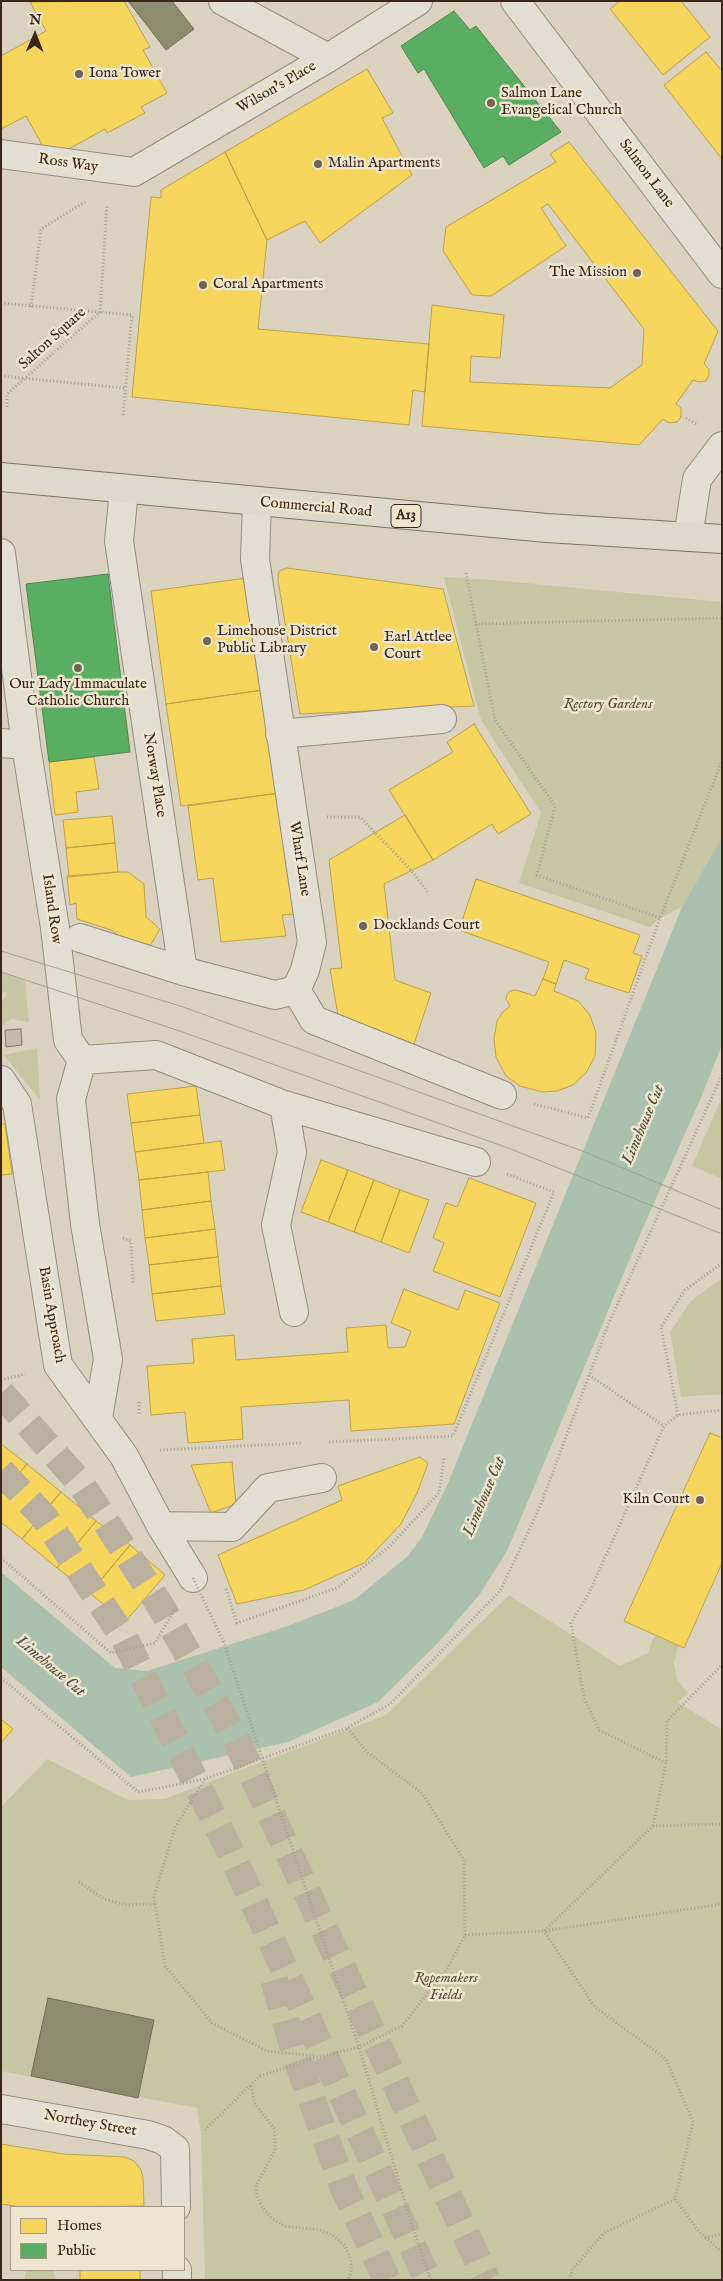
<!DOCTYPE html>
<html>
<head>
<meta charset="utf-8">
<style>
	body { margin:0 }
	#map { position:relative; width:723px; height:2281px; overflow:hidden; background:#dad2bf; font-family:"IM FELL English",serif }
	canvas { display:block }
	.frame { position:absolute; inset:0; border:2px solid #3b271a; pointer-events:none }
	.legend { position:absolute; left:10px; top:2206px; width:175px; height:65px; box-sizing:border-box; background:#eee5ce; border:1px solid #a69986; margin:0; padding:6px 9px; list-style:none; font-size:15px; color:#3b271a }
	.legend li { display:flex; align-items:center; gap:10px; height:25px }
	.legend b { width:25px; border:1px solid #a69986 }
	.north { position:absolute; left:10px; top:10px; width:50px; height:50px; -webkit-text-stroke:4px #eee5ce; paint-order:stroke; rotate:1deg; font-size:14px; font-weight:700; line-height:20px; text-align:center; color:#3b271a }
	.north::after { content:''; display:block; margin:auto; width:18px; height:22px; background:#3b271a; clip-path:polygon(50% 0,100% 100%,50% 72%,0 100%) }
</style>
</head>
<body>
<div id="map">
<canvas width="723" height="2281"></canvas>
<div class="frame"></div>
<ul class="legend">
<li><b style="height:14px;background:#f6d55c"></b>Homes</li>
<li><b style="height:14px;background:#5aae61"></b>Public</li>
</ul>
<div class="north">N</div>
</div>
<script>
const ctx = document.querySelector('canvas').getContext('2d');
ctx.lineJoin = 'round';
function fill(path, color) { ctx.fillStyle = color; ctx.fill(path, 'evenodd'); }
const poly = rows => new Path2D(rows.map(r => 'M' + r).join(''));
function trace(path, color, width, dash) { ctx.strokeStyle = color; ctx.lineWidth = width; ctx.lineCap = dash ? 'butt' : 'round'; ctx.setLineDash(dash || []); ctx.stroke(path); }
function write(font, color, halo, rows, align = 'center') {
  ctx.font = font + ' "IM FELL English",serif'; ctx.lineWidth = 5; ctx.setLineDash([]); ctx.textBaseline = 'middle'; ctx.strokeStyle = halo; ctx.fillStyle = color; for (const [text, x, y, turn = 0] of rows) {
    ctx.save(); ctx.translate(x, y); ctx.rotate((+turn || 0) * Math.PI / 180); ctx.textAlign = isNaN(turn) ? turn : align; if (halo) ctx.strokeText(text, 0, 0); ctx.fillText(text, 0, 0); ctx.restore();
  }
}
const green = poly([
	[444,577,493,580,722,602,722,837,682,907,660,918,650,927,519,883,541,813,481,720],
	[1,973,25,981,29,1022,11,1019,1,1027,1,1004,7,994,1,990],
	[37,1048,40,1100,4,1055],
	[722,1097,722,1179,692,1166],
	[722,1278,722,1394,681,1397,670,1332,691,1301],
	[509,1595,620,1666,648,1653,654,1636,678,1646,674,1663,677,1679,688,1693,678,1702,722,1730,722,2280,205,2280,201,2134,197,2108,1,2071,1,1807,47,1759,128,1800,164,1799,386,1715],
	[26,2270,54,2270,55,2280,24,2280]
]);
const water = poly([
	[722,837,722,1045,700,1100,642,1230,507,1551,480,1594,438,1643,378,1702,288,1742,131,1777,1,1667,1,1572,115,1668,147,1671,288,1626,354,1600,408,1556,422,1537,448,1483,682,907]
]);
const homes = poly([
	[124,1,150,47,143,50,167,93,141,107,145,113,107,133,105,129,50,159,26,116,1,129,1,56,46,31,30,2,124,1],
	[620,1,681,1,710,37,663,75,610,9,620,1],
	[706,52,722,71,722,159,664,85,706,52],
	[367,69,393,113,382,118,412,175,320,243,305,221,267,240,225,152,367,69],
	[569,142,718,331,704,364,709,369,709,375,706,381,699,382,693,380,676,404,681,408,681,417,677,422,669,423,663,419,639,445,422,426,432,305,504,315,500,358,471,356,470,382,610,388,642,365,644,329,548,204,541,208,566,246,491,296,472,295,443,251,446,227,556,162,550,154,569,142],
	[225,152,267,240,258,329,429,344,425,392,413,390,409,425,132,397,151,197,161,198,161,190,225,152],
	[287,568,443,589,474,706,300,714,278,580,279,571,287,568],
	[247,578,263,690,166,704,151,591,247,578],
	[263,690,279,793,181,806,166,704,263,690],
	[474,724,531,814,498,834,492,824,433,860,389,790,453,752,447,742,474,724],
	[94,757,99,789,76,792,78,812,55,815,49,762,94,757],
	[279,793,294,914,282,915,286,936,221,942,213,878,198,880,188,806,279,793],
	[405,815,433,860,384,884,395,980,431,993,414,1044,338,1015,330,969,342,968,329,860,405,815],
	[112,816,115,843,66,848,63,820,112,816],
	[115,843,118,872,69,877,66,848,115,843],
	[118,872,128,872,144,884,146,917,160,929,145,954,111,930,77,919,76,903,70,905,67,876,118,872],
	[476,879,640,935,633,953,642,956,629,993,585,979,589,969,564,960,556,984,543,979,549,962,459,930,476,879],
	[543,979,556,984,554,991,578,1001,590,1015,596,1033,595,1056,586,1073,573,1085,557,1091,543,1092,520,1086,506,1076,496,1057,494,1039,497,1021,503,1012,510,1006,506,999,507,995,510,991,516,990,535,996,543,979],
	[196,1086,200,1115,131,1123,127,1094,196,1086],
	[200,1115,204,1143,135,1152,131,1123,200,1115],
	[1,1124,5,1124,12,1174,1,1175,1,1124],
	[221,1141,225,1170,139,1180,135,1152,221,1141],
	[321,1160,348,1170,328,1222,301,1212,321,1160],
	[348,1170,374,1180,354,1232,328,1222,348,1170],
	[208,1172,211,1201,142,1210,139,1180,208,1172],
	[469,1178,536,1203,500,1297,433,1271,444,1243,433,1238,446,1203,457,1207,469,1178],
	[374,1180,400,1190,381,1242,354,1232,374,1180],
	[400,1190,429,1200,409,1253,381,1242,400,1190],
	[211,1201,215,1229,145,1238,142,1210,211,1201],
	[215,1229,218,1257,149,1265,145,1238,215,1229],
	[218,1257,221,1286,152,1294,149,1265,218,1257],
	[221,1286,225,1314,156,1321,152,1294,221,1286],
	[404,1289,458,1310,465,1290,500,1303,454,1424,351,1431,349,1400,241,1407,243,1439,188,1443,185,1412,151,1415,147,1366,194,1363,192,1339,234,1335,236,1360,348,1352,346,1328,386,1325,388,1348,405,1347,411,1331,391,1323,404,1289],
	[710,1433,722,1438,722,1563,684,1648,624,1621,710,1433],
	[1,1444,27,1464,1,1495,1,1444],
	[420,1457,428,1463,417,1493,401,1524,364,1563,304,1590,237,1604,218,1555,342,1500,338,1486,420,1457],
	[232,1462,236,1504,211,1513,191,1465,232,1462],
	[27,1464,61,1492,22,1539,1,1522,1,1495,27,1464],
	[61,1492,96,1521,57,1568,22,1539,61,1492],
	[96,1521,130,1545,90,1593,57,1568,96,1521],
	[130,1545,165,1575,125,1622,90,1593,130,1545],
	[1,1719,13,1729,1,1743,1,1719],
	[1,2144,63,2154,125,2157,134,2161,141,2170,143,2178,144,2206,21,2207,1,2204,1,2144],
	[80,2270,140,2270,140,2280,80,2280,80,2270]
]);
const public = poly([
	[454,11,470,30,476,26,561,132,509,165,503,156,484,168,424,69,418,73,401,46,454,11],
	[108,574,130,752,49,762,26,584,108,574]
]);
const industry = poly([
	[128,1,172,1,194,29,166,50,128,1],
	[48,1998,154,2020,138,2098,31,2076,48,1998]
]);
const building = poly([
	[21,1029,22,1045,6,1047,5,1030,21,1029]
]);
const highwayTunnel = poly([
	[1,1393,81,1484,160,1605,235,1737,487,2280],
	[1,1471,44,1517,124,1638,230,1851,428,2280],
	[274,1980,297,2059,343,2186,387,2280]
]);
const path = poly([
	[1,303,132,315,123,417],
	[31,307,41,229,85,202],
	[1,376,124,388],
	[7,407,7,394,100,312,107,204],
	[686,418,696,424],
	[466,573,495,720,555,806,537,875,660,918],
	[475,624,722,618],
	[327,817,360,817,411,870,429,894],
	[534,1104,588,1118,660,918,722,761],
	[123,1238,131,1241,133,1283],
	[589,1375,664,1426],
	[1,1380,25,1374],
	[139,1402,139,1416],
	[678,1415,661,1327,685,1290,722,1263],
	[329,1442,453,1436,554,1192,507,1174],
	[160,1450,303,1443],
	[1,1558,111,1653,155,1643,176,1608],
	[226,1589,237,1623,337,1588,390,1546,439,1493,444,1458],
	[1,1678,138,1792,205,1779,347,1728,390,1704,500,1591,539,1509,608,1325,722,1075],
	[666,1763,599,1730,584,1698,571,1623,589,1593,664,1426,678,1415,722,1410],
	[268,1776,359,2047,412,2226,431,2280],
	[205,1779,175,1827,154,1897,165,1966,212,2023,267,2051,315,2056],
	[653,1826,666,1763,667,1721,722,1665],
	[79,1882,104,1899,125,1905,155,1904],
	[465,1935,544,1931,722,1904],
	[251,2086,255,2104,274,2128,275,2137,275,2150,256,2186,257,2196,262,2207,272,2218,284,2226,320,2230,332,2235,345,2246,351,2260,351,2271,348,2280],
	[205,2130,260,2076,318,2057,359,2047,402,2026,447,1969,465,1935,464,1860,422,1793,368,1753,347,1728],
	[675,2199,699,2232,722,2252],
	[705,2238,722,2234],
	[570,2280,572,2270,604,2233,675,2199,693,2122,666,2059,595,2007,544,1931,653,1826,722,1824]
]);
const minor = poly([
	[223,1,328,58],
	[515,1,722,274],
	[1,154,134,172,328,58,418,1],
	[124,490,119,541,183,971],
	[257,503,255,559,312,942,305,970,296,990],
	[688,537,697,479,722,446],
	[1,553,26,745,55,928,68,1040,82,1060],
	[280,734,442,719],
	[1,743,26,745],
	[80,938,183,971,275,995,296,990],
	[296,990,314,1020,502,1095],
	[82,1060,156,1055,284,1105,476,1162],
	[82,1060,71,1099,85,1224,108,1359,98,1418],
	[1,1080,17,1104,58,1365,124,1456,161,1526,193,1578],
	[284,1105,292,1152,276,1225,294,1312],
	[161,1526,232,1527,268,1488,322,1478],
	[1,2109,148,2135,163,2140,175,2149,176,2207],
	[177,2270,177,2280]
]);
const highway = poly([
	[1,477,547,528,722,539]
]);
const tram = poly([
	[1,951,183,1007,585,1152,722,1210],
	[1,972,177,1030,511,1149,722,1234]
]);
const pathBridge = poly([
	[193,1578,224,1643,268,1776]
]);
const markers = [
	[79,74,5,"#736354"],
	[491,103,5,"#736354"],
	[318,164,5,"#736354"],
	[637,273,5,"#736354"],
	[203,285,5,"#736354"],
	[207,641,5,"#736354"],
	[374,647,5,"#736354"],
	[78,668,5,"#736354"],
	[363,926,5,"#736354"],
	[700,1500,5,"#736354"]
];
const shields = [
	[406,516,30]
];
const shieldNames = [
	["A13",406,516]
];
const poiNames = [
	["Iona Tower",89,74],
	["Salmon Lane",501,94],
	["Evangelical Church",501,111],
	["Malin Apartments",328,164],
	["The Mission",627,273,"right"],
	["Coral Apartments",213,285],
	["Limehouse District",217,632],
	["Public Library",217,649],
	["Earl Attlee",384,638],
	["Court",384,655],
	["Our Lady Immaculate",78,685,"center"],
	["Catholic Church",78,702,"center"],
	["Docklands Court",373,926],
	["Kiln Court",690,1500,"right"]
];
const streetNames = [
	["Wilson's Place",277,88,-30],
	["Ross Way",68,164,8],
	["Salmon Lane",646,174,53],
	["Salton Square",53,339,-42],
	["Commercial Road",316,508,5],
	["Norway Place",154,775,81],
	["Wharf Lane",299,859,81],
	["Island Row",51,909,82],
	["Basin Approach",51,1315,80],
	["Northey Street",90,2124,10]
];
const parkNames = [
	["Rectory Gardens",608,705],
	["Ropemakers",446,1979],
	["Fields",446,1996]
];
const waterNames = [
	["Limehouse Cut",644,1125,-67],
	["Limehouse Cut",485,1497,-67],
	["Limehouse Cut",50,1667,40]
];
fill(green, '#c7c6a2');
fill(water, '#aac1b0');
fill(homes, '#f6d55c');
trace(homes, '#bea148', 1);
fill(public, '#5aae61');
trace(public, '#51864c', 1);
fill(industry, '#8c8c6e');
trace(industry, '#746e55', 1);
fill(building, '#c7baad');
trace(building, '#7c756a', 1);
trace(highwayTunnel, '#bab09e', 28, [28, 14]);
trace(minor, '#948c80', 30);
trace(highway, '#7c756a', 30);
trace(path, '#a5a097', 3, [1, 2.5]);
trace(minor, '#e2ded4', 28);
trace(highway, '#ddd9cd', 28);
trace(tram, '#a5a097', 1);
trace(pathBridge, '#a5a097', 3, [1, 2.5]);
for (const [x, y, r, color] of markers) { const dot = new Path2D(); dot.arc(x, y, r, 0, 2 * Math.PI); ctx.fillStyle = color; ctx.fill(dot); trace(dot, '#eee5ce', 2); }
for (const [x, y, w] of shields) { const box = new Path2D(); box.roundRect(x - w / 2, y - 11.5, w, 23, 4); ctx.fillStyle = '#eee5ce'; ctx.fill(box); trace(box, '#3b271a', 1); }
write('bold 14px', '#3b271a', null, shieldNames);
write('15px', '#3b271a', '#eee5ce', poiNames, 'left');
write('15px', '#3b271a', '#eee5ce', streetNames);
write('italic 15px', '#5a4c36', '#eee5ce', parkNames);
write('italic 16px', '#524c3e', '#eee5ce', waterNames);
</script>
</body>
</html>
